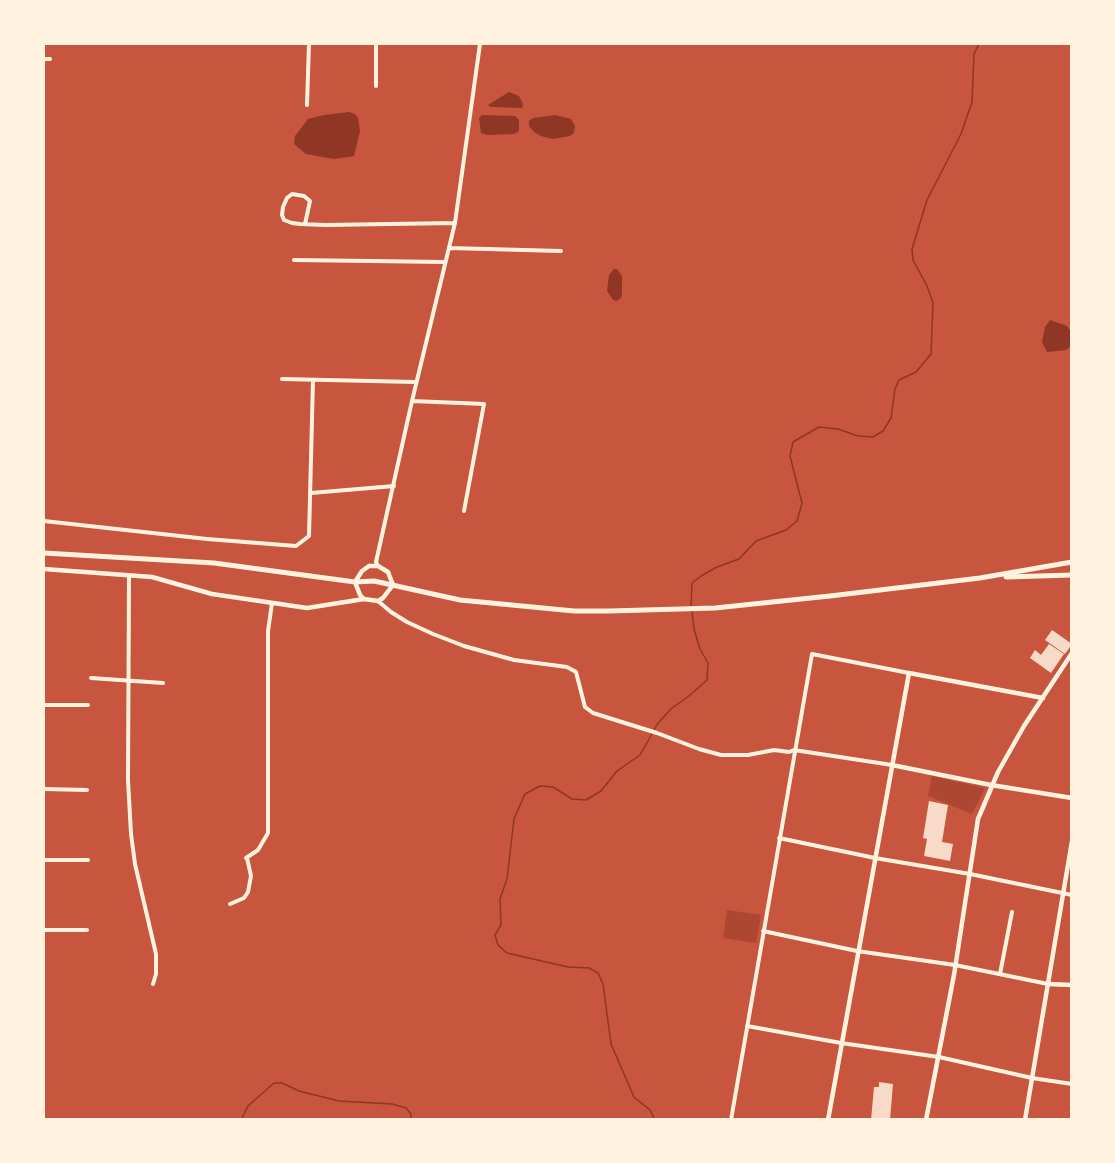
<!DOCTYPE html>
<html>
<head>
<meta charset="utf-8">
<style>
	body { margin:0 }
	#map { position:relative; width:1115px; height:1163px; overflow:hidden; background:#c8553d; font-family:"Source Sans 3",sans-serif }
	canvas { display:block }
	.frame { position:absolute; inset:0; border:45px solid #fff3e0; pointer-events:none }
</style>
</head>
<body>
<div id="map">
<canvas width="1115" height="1163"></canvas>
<div class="frame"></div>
</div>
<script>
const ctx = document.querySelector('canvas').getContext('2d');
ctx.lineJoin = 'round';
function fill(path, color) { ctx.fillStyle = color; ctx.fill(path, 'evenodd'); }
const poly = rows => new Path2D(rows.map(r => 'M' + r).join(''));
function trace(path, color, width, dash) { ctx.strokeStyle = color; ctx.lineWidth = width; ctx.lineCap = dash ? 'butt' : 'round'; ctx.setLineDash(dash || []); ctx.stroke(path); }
const green = poly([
	[932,776,985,788,972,814,928,796],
	[727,910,761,915,756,943,723,938]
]);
const water = poly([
	[509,92,519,96,523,104,522,108,491,107,488,105],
	[349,112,355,114,358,118,360,131,354,156,334,159,306,154,294,144,295,136,308,119,324,115],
	[482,115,515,116,519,120,519,131,514,134,487,135,481,133,479,118],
	[555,115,571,119,575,126,574,133,570,136,553,139,541,136,534,132,529,126,529,121,533,118],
	[614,269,617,269,622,276,622,293,621,298,617,301,613,300,607,291,609,275],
	[1050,320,1067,326,1071,332,1071,346,1066,350,1047,352,1042,342,1045,327]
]);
const stream = poly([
	[691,606,692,583,701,576,717,567,739,559,756,541,786,530,797,521,802,503,790,456,793,442,819,427,838,429,858,436,873,437,883,431,891,418,895,389,899,380,916,372,931,354,933,303,927,286,913,260,912,249,927,200,961,134,972,102,974,54,979,44],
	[241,1120,248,1106,274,1083,282,1083,299,1091,339,1101,392,1104,406,1108,411,1114,411,1120],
	[655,1120,650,1110,634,1097,611,1044,603,984,598,973,589,968,568,967,507,953,498,945,495,935,501,925,500,899,507,879,514,819,525,794,540,786,553,787,572,799,586,800,601,791,617,771,640,755,658,723,672,708,689,696,707,680,708,663,700,649,694,629,692,611]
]);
const building = poly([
	[1052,630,1072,644,1065,654,1045,640],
	[1049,644,1064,654,1051,673,1030,658,1035,650,1041,655],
	[929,801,948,805,942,842,953,844,950,861,924,856,927,839,923,838],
	[879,1082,893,1084,890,1120,871,1120,874,1087,879,1087]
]);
const minor = poly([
	[44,59,50,59],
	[376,86,376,44],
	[307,105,309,44],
	[305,224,310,201,304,196,292,194,287,198,283,207,282,215,284,220,292,223,300,224,325,225,455,223],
	[449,248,561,251],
	[294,260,445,262],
	[282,379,416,382],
	[412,401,484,404,464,511],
	[311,493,394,486],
	[44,521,207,539,296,546,309,536,313,380],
	[378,566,376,562,412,401,455,223,480,44],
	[129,575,128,780,131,834,135,864,156,954,156,974,153,984],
	[378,601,391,612,407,622,433,634,464,646,514,660,567,667,576,672,585,707,593,713,657,733,699,749,721,755,748,755,774,750,789,752,794,750,892,765],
	[91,678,163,683],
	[44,705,88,705],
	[44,789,87,790],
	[779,838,875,858,970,874,1072,895],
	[246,858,258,850,268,833,268,631,272,603],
	[44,860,88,860],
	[230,904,244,898,248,892,251,876,247,858],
	[44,930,87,930],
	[763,931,857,951,955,965,1048,984],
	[1000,974,1012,912],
	[747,1026,841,1043,939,1057,1032,1078,1072,1084],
	[731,1120,812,654,909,673]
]);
const tertiary = poly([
	[369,566,378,566,388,572,393,585,383,598,378,601,364,599,360,595,355,582,362,571,369,566],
	[44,569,152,577,212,594,307,608,364,599],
	[892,765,991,785,1072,798],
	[1048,984,1072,985],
	[828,1120,909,673,1043,698]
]);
const secondary = poly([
	[926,1120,954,975,978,819,998,772,1024,726,1072,653],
	[1025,1120,1072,841]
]);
const primary = poly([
	[44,553,214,563,355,582,374,581,460,600,574,611,610,611,715,608,830,596,980,578,1072,562],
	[1006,577,1072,575]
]);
fill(green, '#ae4732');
fill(water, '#8f3625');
trace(stream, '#8f3625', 1.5);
fill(building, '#f7dbc8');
trace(minor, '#fff3e0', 4);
trace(tertiary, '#fff3e0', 4.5);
trace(secondary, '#fff3e0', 4.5);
trace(primary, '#fff3e0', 5);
</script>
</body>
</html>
